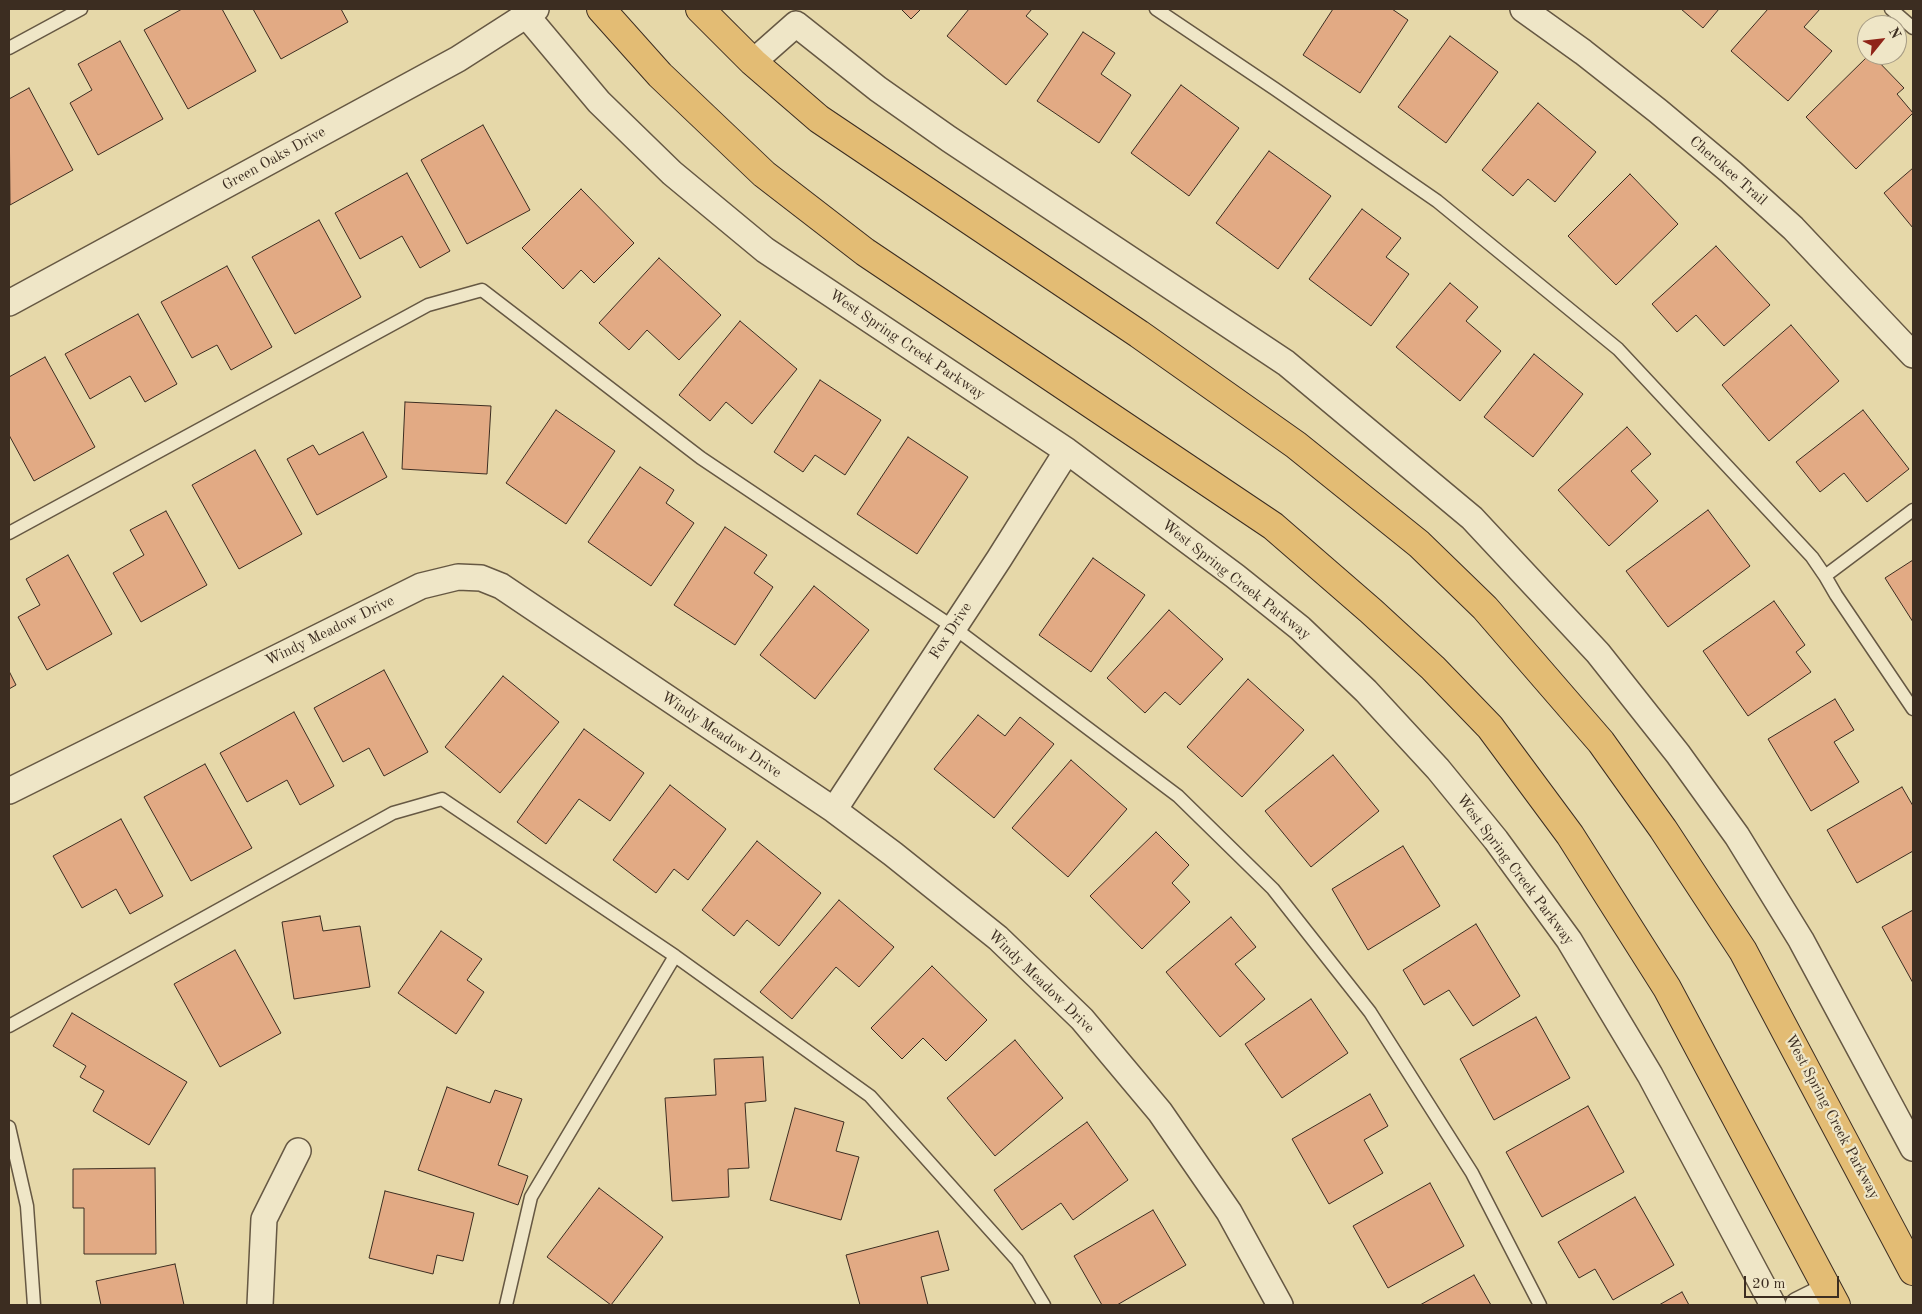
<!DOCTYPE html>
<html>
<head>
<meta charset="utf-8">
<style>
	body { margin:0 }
	#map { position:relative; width:1922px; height:1314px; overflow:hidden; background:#e6d8a9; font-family:"Old Standard TT",serif }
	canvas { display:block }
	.frame { position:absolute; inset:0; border:10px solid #3c2d21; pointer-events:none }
	.north { position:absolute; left:1857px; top:15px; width:50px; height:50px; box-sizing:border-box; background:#efe6c7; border:1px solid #a79c85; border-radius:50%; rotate:61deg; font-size:14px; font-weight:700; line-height:20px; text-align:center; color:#3c2d21 }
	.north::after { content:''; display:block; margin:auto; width:18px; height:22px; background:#8f2418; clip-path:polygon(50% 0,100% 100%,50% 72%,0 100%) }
	.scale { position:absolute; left:1744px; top:1276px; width:95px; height:22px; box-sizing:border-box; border:2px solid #3c2d21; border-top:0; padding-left:6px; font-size:15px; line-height:18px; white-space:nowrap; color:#3c2d21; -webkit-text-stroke:4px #efe6c7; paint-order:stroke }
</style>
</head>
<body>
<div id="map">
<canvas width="1922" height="1314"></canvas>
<div class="frame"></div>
<div class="north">N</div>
<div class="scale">20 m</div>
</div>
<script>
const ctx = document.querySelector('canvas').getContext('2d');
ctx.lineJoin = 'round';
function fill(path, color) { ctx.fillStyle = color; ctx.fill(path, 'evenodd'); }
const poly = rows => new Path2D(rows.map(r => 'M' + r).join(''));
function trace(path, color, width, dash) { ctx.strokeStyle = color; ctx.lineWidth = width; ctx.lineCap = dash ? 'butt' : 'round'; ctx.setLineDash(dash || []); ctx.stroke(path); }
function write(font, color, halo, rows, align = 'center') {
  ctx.font = font + ' "Old Standard TT",serif'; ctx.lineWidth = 4.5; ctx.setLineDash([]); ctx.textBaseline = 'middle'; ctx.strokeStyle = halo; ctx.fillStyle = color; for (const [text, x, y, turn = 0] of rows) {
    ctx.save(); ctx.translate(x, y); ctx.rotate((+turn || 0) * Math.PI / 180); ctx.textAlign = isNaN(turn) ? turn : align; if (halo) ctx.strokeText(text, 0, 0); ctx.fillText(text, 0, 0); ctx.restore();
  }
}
const building = poly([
	[182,9,222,9,256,71,188,109,144,30,182,9],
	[253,9,341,9,348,22,281,59,253,9],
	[901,9,921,9,911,19,901,9],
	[969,9,1032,9,1026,16,1048,34,1006,85,947,36,969,9],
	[1333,9,1392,9,1408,20,1360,93,1303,55,1333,9],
	[1681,9,1719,9,1703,28,1681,9],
	[1768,9,1820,9,1804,27,1832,51,1788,101,1731,51,1768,9],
	[1083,32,1115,53,1101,74,1131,95,1099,143,1037,101,1083,32],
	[1450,36,1498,72,1446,143,1398,107,1450,36],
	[120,41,163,119,98,155,70,103,92,90,78,64,120,41],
	[1869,55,1872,55,1904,88,1897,94,1913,113,1856,169,1806,117,1869,55],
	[1181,85,1239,128,1189,196,1131,153,1181,85],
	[29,88,73,170,10,205,9,99,29,88],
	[1538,103,1596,152,1555,202,1528,179,1513,196,1482,170,1538,103],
	[483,125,530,210,467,244,421,160,483,125],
	[1269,151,1331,196,1278,269,1216,223,1269,151],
	[1913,168,1913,228,1884,193,1913,168],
	[407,173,450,251,420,268,402,236,360,259,335,213,407,173],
	[1630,174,1678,224,1616,285,1568,236,1630,174],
	[581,189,634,243,594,283,581,270,563,289,522,248,581,189],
	[1362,209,1401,238,1386,257,1409,274,1371,326,1309,279,1362,209],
	[319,220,361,297,295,334,252,257,319,220],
	[1716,246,1770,305,1724,346,1696,315,1677,332,1652,304,1716,246],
	[659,258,721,315,679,360,647,330,629,350,599,323,659,258],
	[227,266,272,347,231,370,217,345,192,358,161,302,227,266],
	[1450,283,1478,307,1466,321,1501,351,1460,401,1396,347,1450,283],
	[138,314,177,384,145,402,130,376,90,399,65,354,138,314],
	[740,321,797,369,752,424,726,402,710,421,679,395,740,321],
	[1791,325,1839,381,1769,441,1722,385,1791,325],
	[1534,354,1583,394,1533,457,1484,417,1534,354],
	[45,357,95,447,34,481,9,435,9,377,45,357],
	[820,380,881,420,845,475,815,455,803,472,774,452,820,380],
	[405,402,491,406,487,474,402,469,405,402],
	[556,410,615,451,566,524,506,483,556,410],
	[1863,410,1909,469,1867,502,1844,473,1820,492,1796,462,1863,410],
	[1627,427,1651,454,1631,471,1658,501,1609,546,1558,490,1627,427],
	[363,432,387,477,317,515,287,459,313,445,319,455,363,432],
	[908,437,968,477,917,554,857,514,908,437],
	[255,450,302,534,239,569,192,485,255,450],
	[640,467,674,490,666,503,694,523,651,586,588,542,640,467],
	[1708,510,1750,566,1668,627,1626,571,1708,510],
	[166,511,207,585,141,622,113,573,144,555,130,530,166,511],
	[725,527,767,555,754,573,773,587,735,645,674,605,725,527],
	[68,555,112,634,47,670,18,617,40,605,26,579,68,555],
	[1093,558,1145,595,1091,672,1039,635,1093,558],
	[1913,560,1913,622,1885,578,1913,560],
	[814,586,869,630,815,699,760,655,814,586],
	[1774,601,1805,645,1796,652,1811,672,1748,716,1703,651,1774,601],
	[1169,610,1223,659,1180,705,1165,692,1145,713,1107,678,1169,610],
	[384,670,428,752,384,776,369,748,343,762,314,708,384,670],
	[9,671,16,685,9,689,9,671],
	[503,676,559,722,500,793,445,747,503,676],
	[1248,679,1304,730,1242,797,1187,747,1248,679],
	[1835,699,1854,730,1834,742,1859,782,1811,811,1768,739,1835,699],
	[294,712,334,786,300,805,287,780,247,802,220,753,294,712],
	[978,715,1005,736,1020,717,1054,744,994,818,934,769,978,715],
	[584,729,644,773,610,821,579,799,546,844,517,822,584,729],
	[1333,755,1379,811,1311,867,1265,811,1333,755],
	[1071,760,1127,809,1068,877,1012,828,1071,760],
	[205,764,252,848,191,881,144,797,205,764],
	[670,785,726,829,688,880,674,869,656,893,613,860,670,785],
	[1902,787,1913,806,1913,851,1857,883,1827,830,1902,787],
	[121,819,163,896,130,914,116,889,82,908,53,856,121,819],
	[1156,832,1189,865,1172,883,1190,902,1142,949,1090,896,1156,832],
	[757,841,821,893,779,946,747,920,734,936,702,910,757,841],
	[1403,846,1440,906,1368,950,1332,889,1403,846],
	[839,900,894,947,859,987,836,967,792,1019,760,992,839,900],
	[1913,910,1913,983,1882,927,1913,910],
	[320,916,323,931,360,926,370,987,294,999,282,922,320,916],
	[1231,917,1256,947,1235,964,1265,999,1220,1037,1166,972,1231,917],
	[1476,924,1520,996,1473,1026,1449,990,1424,1005,1403,970,1476,924],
	[441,931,482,959,467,980,484,992,456,1034,398,993,441,931],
	[235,950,281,1033,220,1067,174,984,235,950],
	[932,966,987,1020,946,1061,923,1038,902,1059,871,1028,932,966],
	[1311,999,1348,1053,1282,1098,1245,1044,1311,999],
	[72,1013,187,1082,149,1145,93,1111,104,1091,80,1077,86,1066,53,1046,72,1013],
	[1536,1017,1570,1078,1494,1120,1460,1059,1536,1017],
	[1015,1040,1063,1098,995,1156,947,1098,1015,1040],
	[763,1057,766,1101,745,1103,749,1168,728,1169,729,1197,672,1201,665,1098,716,1095,714,1059,763,1057],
	[447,1087,490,1103,495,1090,522,1099,498,1165,528,1176,518,1205,418,1170,447,1087],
	[1370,1094,1388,1126,1364,1140,1383,1173,1329,1204,1292,1139,1370,1094],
	[1588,1106,1624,1172,1542,1217,1506,1152,1588,1106],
	[795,1108,844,1122,836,1151,859,1157,841,1220,770,1200,795,1108],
	[1087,1122,1128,1180,1073,1220,1061,1203,1022,1230,994,1190,1087,1122],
	[155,1168,156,1254,84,1254,84,1208,73,1208,73,1169,155,1168],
	[1430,1183,1464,1246,1388,1288,1353,1226,1430,1183],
	[599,1188,663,1237,611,1305,547,1257,599,1188],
	[385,1191,474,1213,463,1261,437,1255,433,1274,369,1258,385,1191],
	[1635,1197,1674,1265,1613,1300,1595,1269,1579,1278,1558,1242,1635,1197],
	[1153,1210,1186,1265,1117,1305,1102,1305,1074,1256,1153,1210],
	[938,1231,949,1270,921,1277,928,1305,860,1305,846,1255,938,1231],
	[175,1264,184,1305,101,1305,96,1281,175,1264],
	[1474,1275,1491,1305,1420,1305,1474,1275],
	[1682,1292,1689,1305,1659,1305,1682,1292]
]);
const lane = poly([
	[1156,9,1275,89,1437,201,1618,349,1812,557,1825,576],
	[1891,9,1913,28],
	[9,48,81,9],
	[1913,510,1825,576,1836,595,1913,709],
	[9,533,428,305,482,290,701,458,953,627,1178,796,1273,889,1370,1012,1472,1173,1540,1305],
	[9,1026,393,813,442,799,675,956,870,1096,1017,1260,1044,1305],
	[9,1127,27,1206,34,1305],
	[506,1305,531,1197,675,956]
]);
const street = poly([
	[1523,9,1583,52,1658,111,1731,172,1793,228,1913,355],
	[526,15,599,102,672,173,765,250,1067,451,1235,576,1300,628,1366,691,1438,769,1496,840,1569,940,1650,1075,1773,1305],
	[753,62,796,24,878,89,949,139,1286,363,1472,518,1598,653,1678,754,1737,836,1801,940,1913,1148],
	[9,303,458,59,536,9],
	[9,791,421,586,458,577,481,578,501,586,834,810,893,854,998,938,1082,1019,1160,1112,1229,1212,1280,1305],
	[834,810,999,559,1067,451],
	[260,1305,264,1219,298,1151],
	[1798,1305,1828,1290]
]);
const primary = poly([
	[601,9,660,75,764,174,865,252,1273,526,1371,611,1433,668,1490,727,1570,835,1667,988,1836,1305],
	[700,9,753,62,819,119,1139,334,1296,445,1419,544,1485,608,1601,742,1663,829,1743,951,1913,1271]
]);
const streetNames = [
	["Green Oaks Drive",274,159,-29],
	["Cherokee Trail",1728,171,41],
	["West Spring Creek Parkway",907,345,34],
	["West Spring Creek Parkway",1236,580,38],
	["Windy Meadow Drive",330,631,-26],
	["Fox Drive",951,631,-57],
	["Windy Meadow Drive",721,735,34],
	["West Spring Creek Parkway",1515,870,53],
	["Windy Meadow Drive",1041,982,44],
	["West Spring Creek Parkway",1832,1117,62]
];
fill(building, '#e2aa84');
trace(building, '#3c2d21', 1);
trace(lane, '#665843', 15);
trace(street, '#665843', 28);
trace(primary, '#3c2d21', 30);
trace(lane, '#efe6c7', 12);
trace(street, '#efe6c7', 25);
trace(primary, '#e3bc74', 28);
write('15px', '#3c2d21', '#efe6c7', streetNames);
</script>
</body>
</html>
